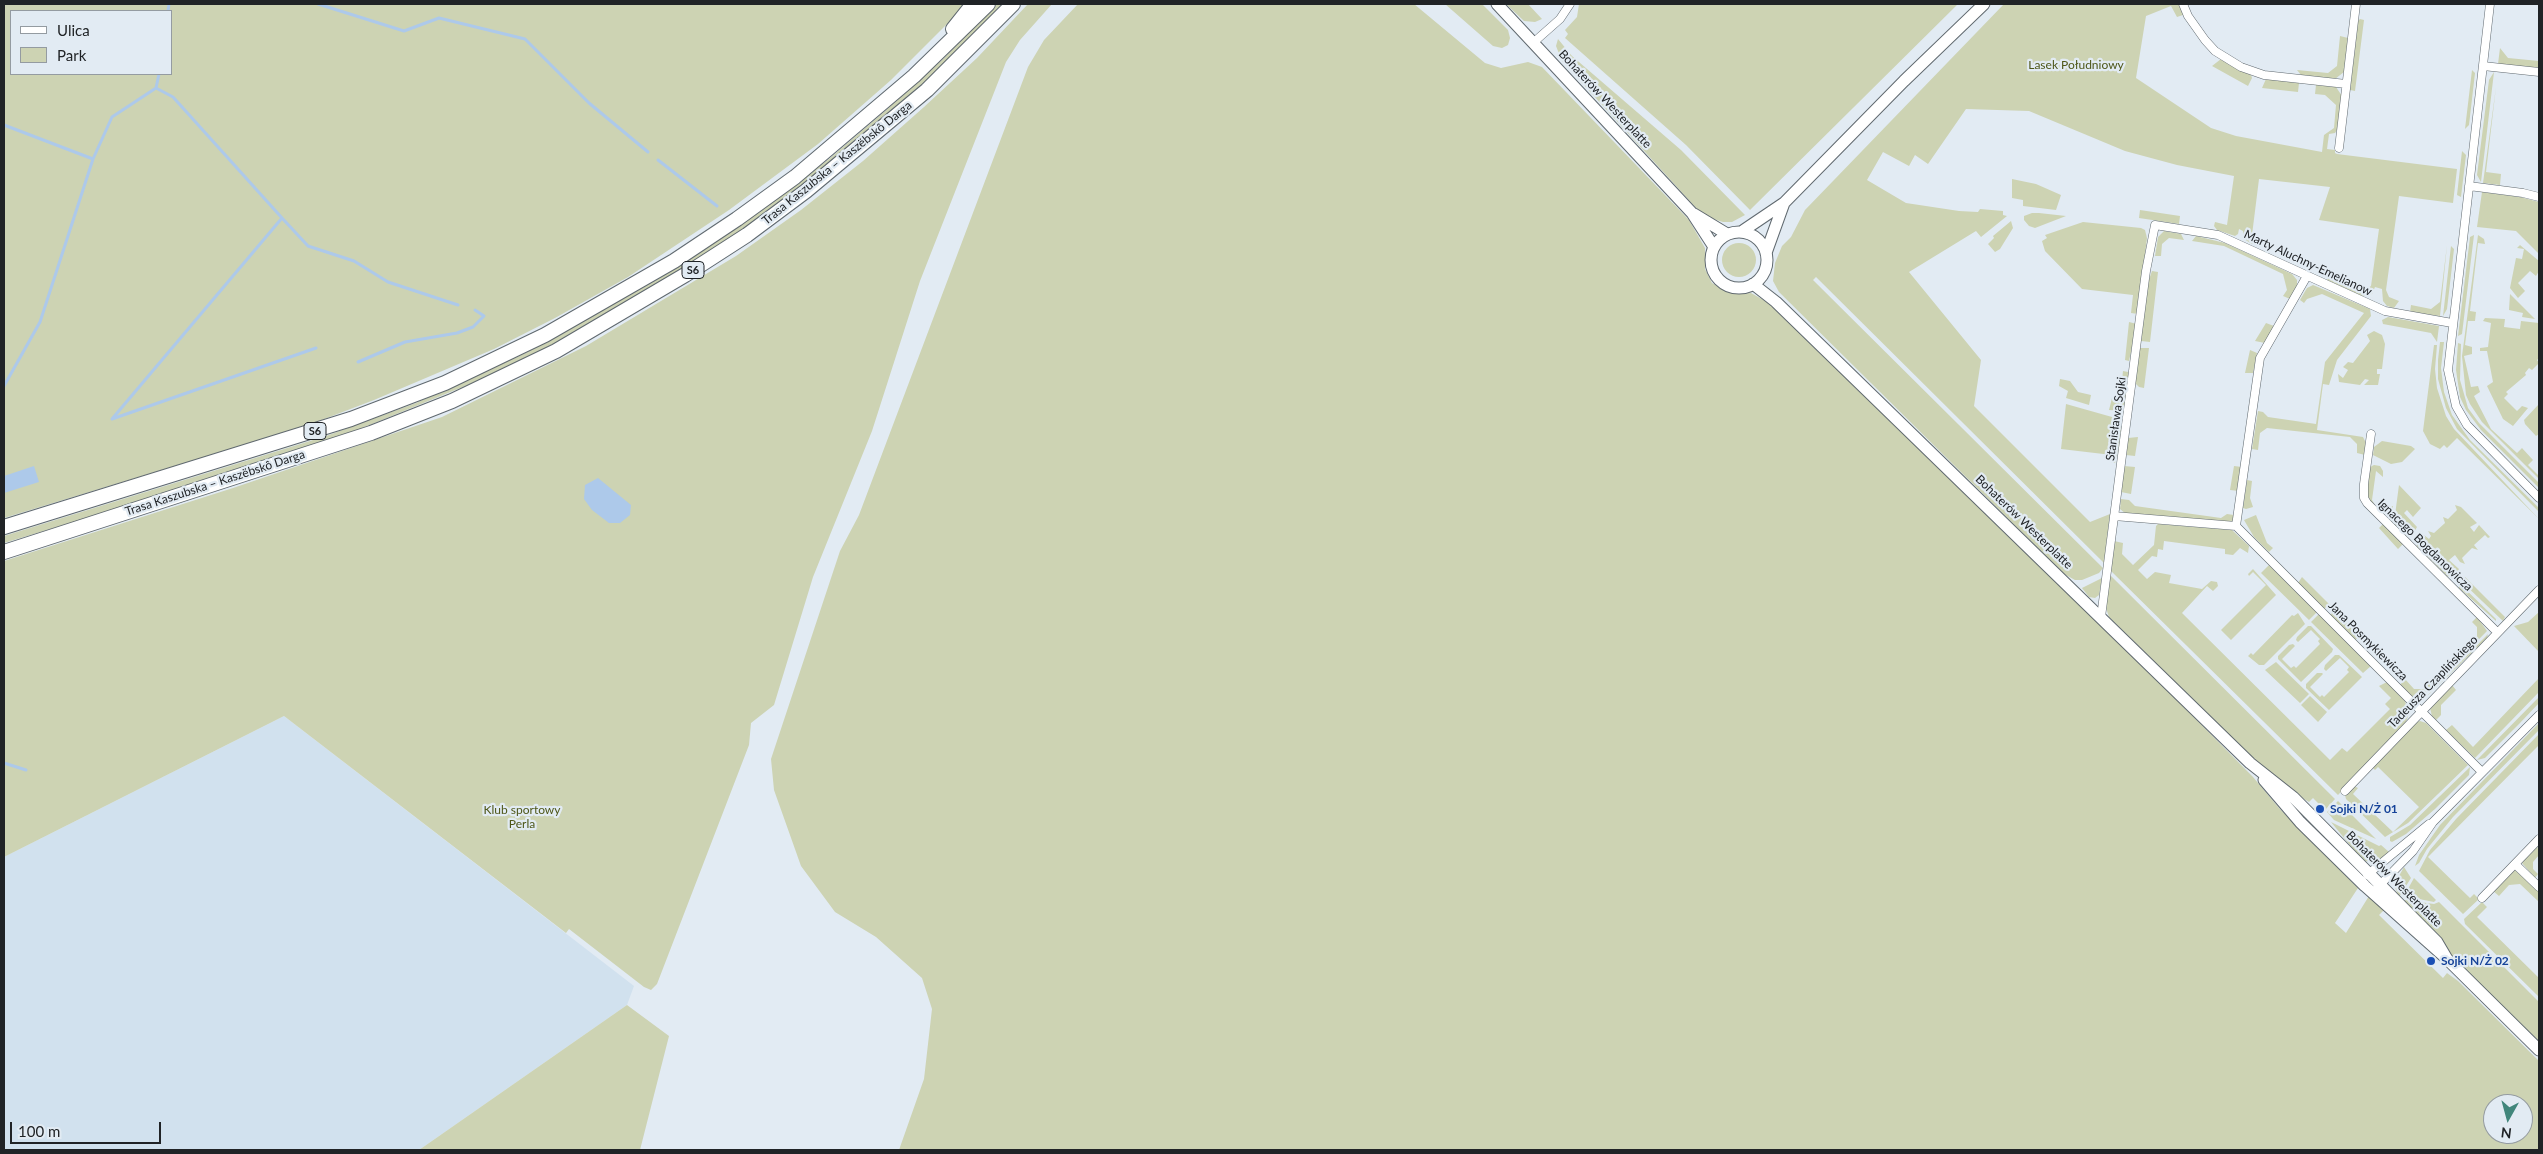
<!DOCTYPE html>
<html>
<head>
<meta charset="utf-8">
<style>
	body { margin:0 }
	#map { position:relative; width:2543px; height:1154px; overflow:hidden; background:#e2ebf3; font-family:Lato,sans-serif }
	canvas { display:block }
	.frame { position:absolute; inset:0; border:5px solid #202326; pointer-events:none }
	.legend { position:absolute; left:10px; top:10px; width:162px; height:65px; box-sizing:border-box; background:#e2ebf3; border:1px solid #949ba1; margin:0; padding:6px 9px; list-style:none; font-size:15px; color:#202326 }
	.legend li { display:flex; align-items:center; gap:10px; height:25px }
	.legend b { width:25px; border:1px solid #949ba1 }
	.north { position:absolute; left:2483px; top:1094px; width:50px; height:50px; box-sizing:border-box; background:#e2ebf3; border:1px solid #949ba1; border-radius:50%; rotate:187deg; font-size:14px; font-weight:700; line-height:20px; text-align:center; color:#202326 }
	.north::after { content:''; display:block; margin:auto; width:18px; height:22px; background:#41867b; clip-path:polygon(50% 0,100% 100%,50% 72%,0 100%) }
	.scale { position:absolute; left:10px; top:1122px; width:151px; height:22px; box-sizing:border-box; border:2px solid #202326; border-top:0; padding-left:6px; font-size:15px; line-height:18px; white-space:nowrap; color:#202326; -webkit-text-stroke:4px #e2ebf3; paint-order:stroke }
</style>
</head>
<body>
<div id="map">
<canvas width="2543" height="1154"></canvas>
<div class="frame"></div>
<ul class="legend">
<li><b style="height:6px;background:#fff"></b>Ulica</li>
<li><b style="height:14px;background:#cdd3b3"></b>Park</li>
</ul>
<div class="north">N</div>
<div class="scale">100 m</div>
</div>
<script>
const ctx = document.querySelector('canvas').getContext('2d');
ctx.lineJoin = 'round';
function fill(path, color) { ctx.fillStyle = color; ctx.fill(path, 'evenodd'); }
const poly = rows => new Path2D(rows.map(r => 'M' + r).join(''));
function trace(path, color, width, dash) { ctx.strokeStyle = color; ctx.lineWidth = width; ctx.lineCap = dash ? 'butt' : 'round'; ctx.setLineDash(dash || []); ctx.stroke(path); }
function write(font, color, halo, rows, align = 'center') {
  ctx.font = font + ' Lato,sans-serif'; ctx.lineWidth = 4.5; ctx.setLineDash([]); ctx.textBaseline = 'middle'; ctx.strokeStyle = halo; ctx.fillStyle = color; for (const [text, x, y, turn = 0] of rows) {
    ctx.save(); ctx.translate(x, y); ctx.rotate((+turn || 0) * Math.PI / 180); ctx.textAlign = isNaN(turn) ? turn : align; if (halo) ctx.strokeText(text, 0, 0); ctx.fillText(text, 0, 0); ctx.restore();
  }
}
const built = poly([
	[284,716,634,986,627,1005,419,1150,4,1150,4,857]
]);
const green = poly([
	[4,4,967,4,891,80,818,144,729,210,628,277,555,318,494,349,374,400,306,426,4,518],
	[11,11,171,11,171,74,11,74],
	[997,4,1005,4,891,115,763,217,717,248,588,326,530,357,475,382,328,442,183,489,4,543,4,536,326,436,416,403,528,352,660,278,757,213,829,159,885,111,943,59],
	[1028,4,1052,4,1020,40,1006,62,920,281,872,431,813,577,774,705,751,723,749,745,657,984,651,990,644,987,569,929,566,933,284,716,4,857,4,561,233,488,442,417,586,346,736,256,801,210,863,161,924,107,977,58],
	[1078,4,1414,4,1485,63,1501,68,1528,62,1542,67,1689,220,1705,248,1705,269,1712,283,1727,292,1738,294,1751,293,1776,307,2166,689,2253,777,2279,808,2358,888,2335,923,2346,933,2369,896,2384,910,2379,915,2443,978,2447,973,2458,981,2539,1061,2539,1150,899,1150,924,1079,932,1009,922,978,876,937,835,912,801,866,774,790,771,759,840,551,859,515,1028,67,1044,40],
	[2493,1104,2523,1104,2523,1134,2493,1134],
	[1445,4,1482,4,1508,30,1510,38,1508,45,1502,48,1493,46],
	[1506,4,1528,4,1542,19,1535,22,1524,21],
	[1579,4,1958,4,1750,210,1686,145,1565,38,1568,34,1565,30,1577,17],
	[2004,4,2179,4,2183,15,2177,17,2171,6,2146,16,2136,78,2211,128,2236,136,2322,152,2324,135,2334,128,2336,105,2325,95,2315,94,2316,85,2336,87,2342,96,2337,130,2335,133,2329,134,2327,149,2335,150,2335,153,2337,154,2457,169,2453,203,2399,196,2386,290,2389,297,2399,301,2394,308,2387,306,2383,301,2382,289,2375,287,2372,294,2362,296,2327,280,2331,273,2365,290,2371,286,2379,229,2319,220,2330,187,2259,179,2252,235,2257,238,2256,243,2252,244,2244,239,2243,231,2239,229,2238,234,2235,236,2217,230,2214,226,2215,222,2227,225,2234,176,2177,165,2125,151,2029,111,1966,109,1928,164,1915,155,1909,166,1883,152,1867,180,1906,203,1959,211,1978,212,1980,209,2003,211,2003,215,2007,216,1981,237,1976,231,1909,272,1981,360,1974,406,2090,522,2110,514,2104,563,1816,277,1813,280,2103,568,2099,573,2082,580,2075,580,2064,574,1779,292,1773,281,1775,263,1782,246,1791,237,1805,210],
	[2360,19,2364,20,2355,91,2350,90,2358,21],
	[2340,36,2348,38,2344,72,2335,79,2301,75,2297,70,2328,73,2337,66],
	[1558,39,1572,56,1681,150,1745,215,1732,222,1723,222,1710,218,1697,209,1562,61,1556,46],
	[2500,48,2508,58,2539,61,2539,69,2498,64],
	[2221,59,2251,75,2252,78,2248,86,2212,66],
	[2472,70,2475,73,2469,125,2465,129],
	[2494,72,2481,182,2477,175,2489,80],
	[2266,79,2299,83,2298,92,2262,88],
	[2496,87,2486,172,2501,174,2500,185,2483,183],
	[2462,151,2466,155,2461,197,2457,195],
	[2012,179,2036,184,2061,195,2056,210,2023,206,2023,200,2012,198],
	[2482,192,2520,197,2539,202,2539,254,2516,231,2477,227],
	[2140,210,2180,216,2179,224,2139,218],
	[2032,213,2039,213,2066,216,2035,228,2029,226,2024,220,2024,216],
	[2011,221,2013,228,2000,249,1995,252,1988,244,1994,238,1993,236],
	[2083,222,2141,228,2145,230,2147,238,2138,314,2131,313,2133,295,2082,289,2045,251,2042,241,2047,238,2045,235],
	[2164,231,2181,234,2184,240,2169,238,2162,244,2161,256,2155,256,2158,237],
	[2474,235,2462,334,2458,336,2470,237],
	[2478,235,2484,239,2485,244,2478,243,2470,311,2476,312,2475,321,2468,321,2465,345,2472,347,2472,354,2464,356,2471,387,2478,386,2480,392,2474,396,2491,429,2517,453,2522,448,2533,460,2528,465,2539,476,2539,479,2482,422,2470,404,2466,395,2462,356],
	[2196,236,2225,243,2292,274,2297,280,2297,285,2290,299,2283,296,2287,290,2283,274,2224,246,2192,241],
	'1722 260a17 17 0 1 1 34 0a17 17 0 1 1-34 0Z',
	[2447,245,2440,316,2410,312,2411,305,2431,309,2440,302],
	[2520,245,2539,261,2539,271,2536,276,2530,271,2518,283,2525,291,2518,298,2510,288,2516,258,2522,259,2524,249,2517,248],
	[2451,246,2454,249,2447,309,2443,316],
	[2152,271,2158,272,2150,342,2141,341,2147,285],
	[2313,285,2370,309,2371,316,2337,360,2329,385,2323,384,2317,430,2363,437,2366,443,2365,455,2357,453,2357,444,2350,437,2267,428,2260,433,2258,450,2252,449,2258,411,2263,412,2268,417,2316,424,2325,362,2364,313,2322,294,2307,299,2304,303,2300,300,2307,288],
	[2510,294,2535,319,2522,317,2523,313,2509,310],
	[2388,317,2439,326,2437,342,2431,333,2383,324,2382,320],
	[2485,318,2505,319,2504,327,2520,329,2521,321,2539,323,2539,358,2537,360,2539,363,2532,370,2529,368,2525,373,2526,375,2506,392,2508,394,2504,398,2517,411,2522,406,2528,408,2513,426,2503,419,2487,386,2493,382,2487,351,2480,351,2480,348,2488,347,2491,323,2483,321],
	[2129,322,2137,324,2129,361,2125,360],
	[2266,323,2274,326,2265,343,2255,341],
	[2374,331,2382,335,2385,344,2382,369,2377,369,2377,374,2380,374,2378,385,2364,385,2369,380,2365,379,2360,385,2339,382,2338,374,2343,378,2348,370,2343,367,2348,362,2353,363,2370,341,2367,335],
	[2440,342,2444,342,2441,368,2444,392,2452,415,2470,440,2539,508,2539,512,2457,429,2446,408,2438,379,2438,360],
	[2458,343,2461,344,2460,380,2468,408,2479,423,2539,483,2539,488,2481,430,2466,410,2460,397,2456,370],
	[2434,345,2437,345,2435,369,2437,388,2446,416,2454,429,2539,519,2457,438,2447,448,2444,445,2440,449,2430,444,2423,431],
	[2139,348,2149,348,2144,388,2139,387,2135,383],
	[2250,350,2257,353,2253,373,2245,373],
	[2123,371,2128,372,2130,377,2126,403,2120,411,2109,410,2112,398,2120,399],
	[2060,379,2070,381,2078,392,2091,395,2089,405,2066,398,2068,391,2059,386],
	[2066,404,2112,417,2121,424,2120,442,2115,463,2111,462,2112,455,2061,449],
	[2539,404,2539,434,2536,436,2525,424,2524,420],
	[2138,437,2135,456,2126,455,2128,438],
	[2382,441,2411,446,2415,449,2402,462,2391,464,2373,455,2374,447],
	[2374,465,2380,466,2383,471,2383,477,2376,471,2372,500,2378,510,2369,500,2367,493,2370,467],
	[2124,466,2135,467,2131,494,2121,492],
	[2234,466,2242,467,2239,491,2230,490],
	[2247,480,2252,481,2250,498,2253,507,2246,509,2243,508],
	[2399,485,2421,508,2413,517,2407,510,2404,513,2417,527,2413,534,2395,515],
	[2121,499,2129,500,2135,506,2221,518,2227,514,2234,515,2235,517,2232,522,2126,514,2120,509],
	[2455,505,2461,507,2477,523,2470,527,2474,532,2479,525,2490,537,2488,538,2485,535,2474,545,2478,550,2472,548,2462,558,2465,564,2460,562,2455,555,2449,560,2459,569,2455,575,2418,538,2424,535,2429,539,2431,536,2428,531,2434,533,2445,523,2443,517,2448,519,2457,510],
	[2393,506,2393,516,2410,537,2407,536,2387,517,2385,510],
	[2256,515,2267,543,2273,548,2269,552,2254,537,2244,520],
	[2158,524,2232,530,2249,546,2248,553,2240,548,2233,555,2225,554,2225,549,2164,541,2163,550,2158,549,2157,557,2152,556,2138,570,2147,579,2155,572,2171,575,2169,583,2202,589,2211,581,2217,582,2218,586,2213,591,2207,586,2182,613,2330,760,2342,748,2347,752,2390,709,2385,704,2391,698,2379,686,2387,682,2405,701,2409,714,2405,724,2338,795,2111,571,2114,541,2123,543,2122,554,2133,565,2154,545,2156,526],
	[2383,524,2403,544,2398,549,2379,528],
	[2417,540,2453,577,2447,576,2417,546],
	[2269,565,2317,612,2309,620,2261,573],
	[2253,569,2276,595,2231,640,2221,630,2266,585,2253,572,2249,576,2248,574],
	[2109,574,2335,799,2325,810,2313,798,2309,802,2299,796,2264,769,2109,617,2106,608],
	[2302,577,2329,604,2324,609,2298,583],
	[2465,577,2505,617,2503,621,2461,581],
	[2102,578,2099,595,2095,598,2089,597,2082,588],
	[2459,583,2496,619,2496,621,2459,588],
	[2335,610,2360,636,2355,640,2330,615],
	[2539,612,2539,652,2514,626,2528,622],
	[2298,613,2305,624,2264,665,2259,665,2248,656,2251,653,2253,655,2292,615,2294,616],
	[2319,614,2371,666,2363,673,2311,622],
	[2477,617,2487,631,2420,699,2411,696,2400,685,2405,679,2414,689,2424,689,2477,637,2477,627,2472,622],
	[2308,626,2311,626,2333,649,2332,652,2301,682,2278,659,2278,656,2289,645,2293,644,2295,646,2282,659,2291,668,2294,666,2296,668,2320,644,2318,641,2320,639,2311,630,2298,642,2296,640,2297,637],
	[2488,634,2487,638,2421,702,2422,701],
	[2335,655,2339,655,2362,677,2329,710,2306,688,2306,684,2317,673,2322,673,2323,674,2310,687,2320,697,2322,695,2324,697,2349,672,2347,670,2349,667,2340,658,2326,671,2324,669,2325,665],
	[2276,662,2309,694,2300,703,2265,670],
	[2539,678,2539,692,2475,758,2446,730,2452,725,2473,747],
	[2452,685,2456,690,2441,705,2441,715,2436,720,2432,716,2430,708],
	[2310,696,2327,712,2318,722,2301,705],
	[2539,697,2539,703,2520,723,2485,758,2477,760],
	[2420,721,2426,723,2468,765,2408,823,2385,837,2346,799,2345,795,2354,786,2358,788,2353,794,2393,832,2419,807,2378,767,2375,770,2372,767,2416,722],
	[2539,723,2539,730,2453,817,2427,849,2419,863,2415,866,2419,855,2440,825],
	[2539,734,2539,745,2428,857,2470,898,2474,894,2479,899,2463,914,2419,871,2430,850,2456,819],
	[2470,767,2469,775,2435,809,2406,834,2392,842,2390,841,2390,837,2410,825],
	[2338,801,2376,839,2334,820,2327,812],
	[2331,822,2379,846,2381,845,2389,852,2377,862,2363,861],
	[2537,844,2539,855,2533,862,2533,869,2538,874,2535,878,2522,863],
	[2404,867,2411,878,2399,897,2394,885],
	[2515,870,2539,892,2539,902,2520,884,2509,885,2499,896,2492,890,2511,871],
	[2414,878,2436,900,2434,902,2404,896],
	[2405,900,2434,904,2439,902,2539,1002,2539,1042,2449,954,2404,901],
	[2482,902,2487,907,2477,917,2539,978,2539,997,2465,924,2464,919],
	[627,1005,669,1036,640,1150,419,1150]
]);
const water = poly([
	[34,466,39,482,4,493,4,476],
	[598,478,631,505,630,515,620,523,609,523,592,510,584,499,585,485]
]);
const stream = poly([
	[318,4,404,31,439,18,525,39,589,103,648,152],
	[168,11,169,4],
	[156,88,173,97,282,218,112,419,316,348],
	[4,125,93,159],
	[658,160,717,206],
	[282,218,308,246,354,261,388,282,458,305],
	[358,362,405,342,457,333,473,327,484,316,475,310],
	[4,386,40,322,93,159,112,117,156,88,159,74],
	[4,763,26,770]
]);
const street = poly([
	[2183,4,2188,16,2205,40,2215,51,2241,67,2264,75,2346,84],
	[2490,4,2448,370,2456,406,2467,425,2539,498],
	[1534,42,1560,19,1570,4],
	[2483,66,2539,72],
	[2339,148,2356,4],
	[2469,186,2523,193,2539,197],
	[2307,276,2260,358,2236,526,2482,772],
	[2371,434,2364,484,2364,498,2367,503,2497,632],
	[2114,516,2236,526],
	[2101,617,2146,271,2155,225,2218,235,2385,311,2452,323],
	[2345,791,2539,590],
	[2515,864,2539,887],
	[2367,875,2429,824],
	[2377,888,2413,851,2433,822,2539,715],
	[2482,898,2539,839]
]);
const secondary = poly([
	[1497,4,1692,213,1714,247],
	[1694,214,1727,234],
	[1744,230,1784,203,1904,81,1984,4],
	'1711 260a28 28 0 1 1 56 0a28 28 0 1 1-56 0Z',
	[1766,253,1784,203],
	[1753,284,1776,302,2250,763,2293,797,2437,942,2447,959],
	[2264,780,2300,822,2365,886,2447,959,2539,1050]
]);
const highway = poly([
	[953,29,973,4],
	[4,527,351,419,445,383,545,335,674,261,737,219,795,177,914,76,988,4],
	[4,552,371,433,452,401,556,351,685,275,747,235,806,191,927,90,1013,4]
]);
const markers = [
	[2320,809,5,"#1a4fb4"],
	[2431,961,5,"#1a4fb4"]
];
const shields = [
	[693,270,22],
	[315,431,22]
];
const shieldNames = [
	["S6",693,270],
	["S6",315,431]
];
const parkNames = [
	["Lasek Południowy",2076,65],
	["Klub sportowy",522,810],
	["Perla",522,824]
];
const streetNames = [
	["Bohaterów Westerplatte",1605,99,47],
	["Trasa Kaszubska – Kaszëbskô Darga",837,163,-39],
	["Marty Aluchny-Emelianow",2308,263,25],
	["Stanisława Sojki",2116,419,-82],
	["Trasa Kaszubska – Kaszëbskô Darga",215,483,-18],
	["Bohaterów Westerplatte",2024,522,44],
	["Ignacego Bogdanowicza",2425,545,44],
	["Jana Posmykiewicza",2368,641,45],
	["Tadeusza Czaplińskiego",2433,682,-46],
	["Bohaterów Westerplatte",2394,879,45]
];
const transitNames = [
	["Sojki N/Ż 01",2330,809],
	["Sojki N/Ż 02",2441,961]
];
fill(built, '#d1e1ee');
fill(green, '#cdd3b3');
fill(water, '#adc9ea');
trace(stream, '#adc9ea', 3);
trace(street, '#60696f', 9);
trace(secondary, '#60696f', 13);
trace(highway, '#60696f', 16);
trace(street, '#fff', 8);
trace(secondary, '#fff', 11);
trace(highway, '#fff', 14);
for (const [x, y, r, color] of markers) { const dot = new Path2D(); dot.arc(x, y, r, 0, 2 * Math.PI); ctx.fillStyle = color; ctx.fill(dot); trace(dot, '#e2ebf3', 2); }
for (const [x, y, w] of shields) { const box = new Path2D(); box.roundRect(x - w / 2, y - 8.5, w, 17, 4); ctx.fillStyle = '#e2ebf3'; ctx.fill(box); trace(box, '#202326', 1); }
write('bold 11px', '#202326', null, shieldNames);
write('12px', '#4e5719', '#e2ebf3', parkNames);
write('12px', '#202326', '#e2ebf3', streetNames);
write('bold 12px', '#164399', '#e2ebf3', transitNames, 'left');
</script>
</body>
</html>
